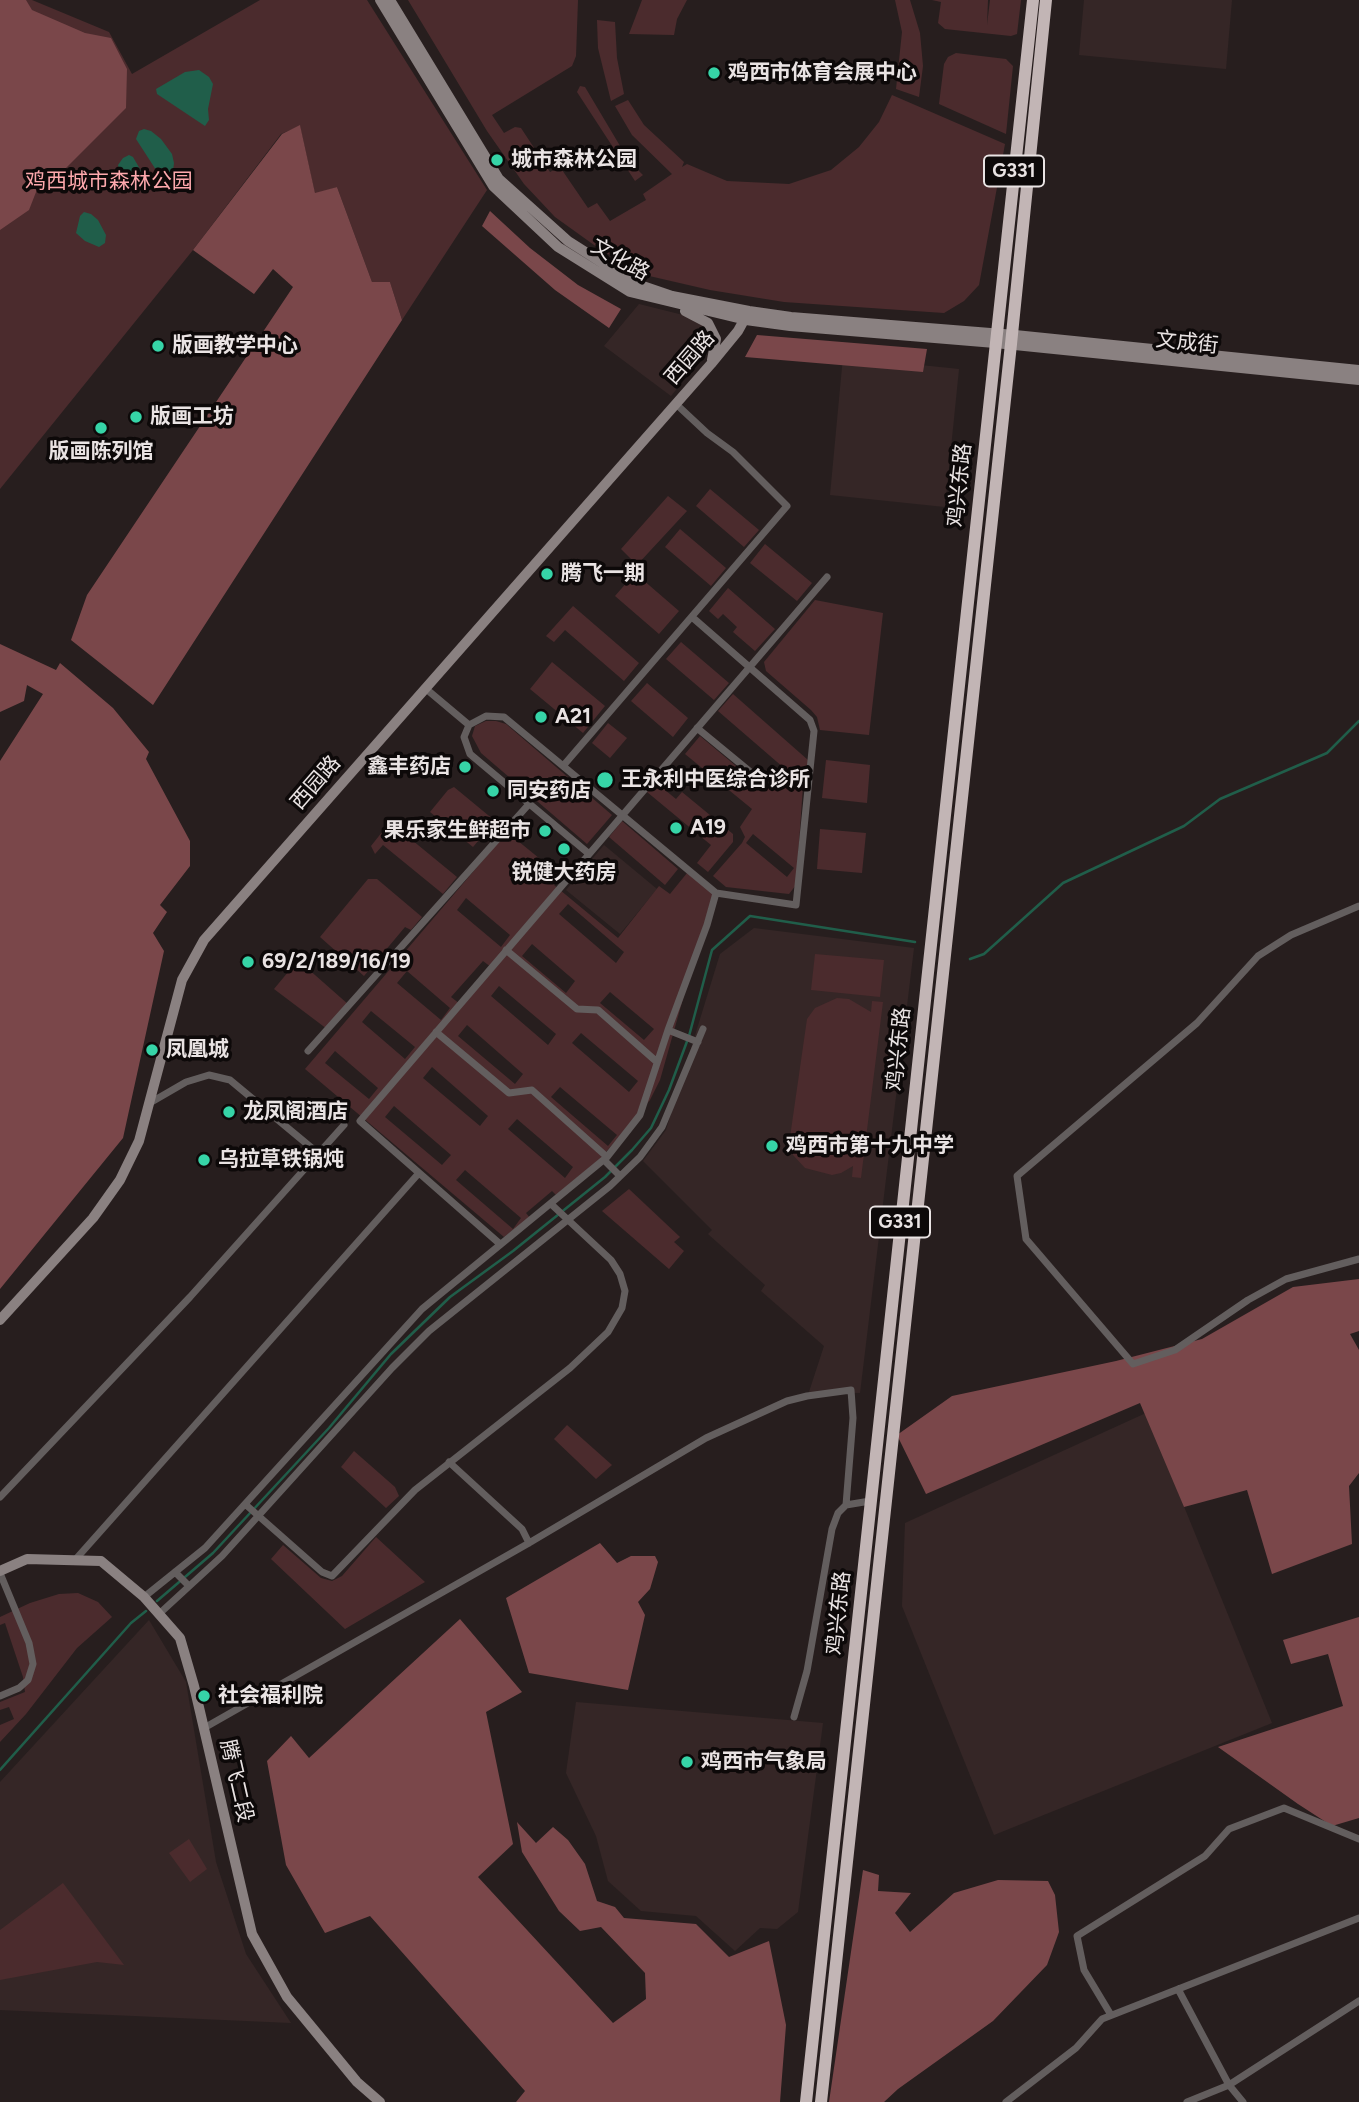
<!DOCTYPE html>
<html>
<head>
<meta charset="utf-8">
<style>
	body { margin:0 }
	canvas { display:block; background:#271e1e }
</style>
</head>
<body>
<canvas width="1359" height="2102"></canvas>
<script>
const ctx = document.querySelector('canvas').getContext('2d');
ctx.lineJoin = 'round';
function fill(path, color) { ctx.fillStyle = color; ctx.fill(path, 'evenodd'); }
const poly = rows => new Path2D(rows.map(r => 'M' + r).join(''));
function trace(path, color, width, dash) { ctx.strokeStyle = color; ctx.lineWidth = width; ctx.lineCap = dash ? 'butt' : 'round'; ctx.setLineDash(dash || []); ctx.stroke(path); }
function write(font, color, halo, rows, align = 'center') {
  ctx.font = font + ' Figtree,"Noto Sans SC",sans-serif'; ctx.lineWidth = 7; ctx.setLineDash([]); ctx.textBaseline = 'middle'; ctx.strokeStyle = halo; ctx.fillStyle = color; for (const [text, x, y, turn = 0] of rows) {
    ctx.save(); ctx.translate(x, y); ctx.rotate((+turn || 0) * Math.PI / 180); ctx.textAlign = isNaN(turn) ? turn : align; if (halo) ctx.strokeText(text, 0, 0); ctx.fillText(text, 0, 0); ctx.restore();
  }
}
const built = poly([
	[1084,0,1232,0,1226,69,1079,55],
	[639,304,691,317,705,324,712,345,671,396,604,346],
	[843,357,959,369,945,507,830,495],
	[604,845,657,889,620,934,566,890],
	[754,928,914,948,860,1393,809,1392,824,1346,761,1291,765,1285,708,1234,712,1230,643,1161,666,1130,720,954],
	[1146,1413,1272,1723,994,1835,902,1606,905,1523],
	[149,1620,186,1682,216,1862,246,1954,291,2023,0,2010,0,1782],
	[576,1702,823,1723,798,1912,777,1929,760,1928,735,1951,696,1916,641,1911,608,1881,596,1836,566,1773]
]);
const green = poly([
	[0,0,32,0,109,32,132,74,260,0,367,0,487,190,402,320,390,282,372,282,337,187,315,194,300,126,281,134,193,250,0,489],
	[408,0,578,0,576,56,572,66,492,115,504,133,515,127,521,128,550,172,560,167,588,208,597,203,610,221,646,200,643,194,672,174,632,135,615,106,628,100,644,125,684,162,682,167,687,164,727,181,789,184,831,170,859,147,879,122,892,95,1005,144,979,285,964,301,944,313,784,302,710,290,645,275,601,250,555,217,524,184,487,131],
	[642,0,687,0,677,19,674,35,629,34],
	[895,0,910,0,920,33,923,66,919,97,896,89,902,32],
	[932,0,988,0,987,25,990,0,1021,0,1017,34,1011,36,945,29,938,23,941,2],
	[597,20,615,22,617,58,624,94,611,101,598,48],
	[956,53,1006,59,1013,66,1006,134,939,104,944,64,948,57],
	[580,86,585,87,629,161,643,175,635,181,577,92],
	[710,489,759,530,744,547,696,506],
	[668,496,687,511,637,565,621,549],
	[680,529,726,568,711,586,665,547],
	[765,544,812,583,797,601,750,563],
	[635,573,679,611,659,634,615,596],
	[728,588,775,629,755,651,733,632,737,627,723,614,718,619,709,611],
	[815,600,883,613,869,735,820,730,817,717,811,710,766,671,764,662],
	[573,606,639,663,624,681,565,630,554,642,546,636],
	[681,642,729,683,714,700,666,659],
	[552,662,605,706,583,733,530,689],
	[647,683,688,718,673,737,631,701],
	[733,694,808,760,806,786,803,786,796,885,789,894,726,887,713,876,742,843,745,837,740,827,752,809,685,754,700,736,766,791,784,768,718,711],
	[753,834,794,868,787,877,746,843],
	[486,721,496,721,506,724,612,815,587,844,481,753,472,736,475,726],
	[608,723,627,738,610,758,592,743],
	[826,760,870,765,867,803,822,798],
	[661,775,670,783,665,790,676,799,682,792,733,834,733,842,708,872,697,863,711,845,647,792],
	[454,787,500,825,494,831,490,827,473,847,430,812,448,790],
	[622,821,678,869,665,885,609,837],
	[390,822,457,877,443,894,383,845,375,854,371,846],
	[820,829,866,833,862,873,817,869],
	[507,832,561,876,554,885,618,938,659,886,670,894,687,873,713,893,660,1080,650,1100,601,1158,556,1195,552,1191,526,1213,530,1218,504,1237,305,1069],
	[466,898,510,935,501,947,457,910],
	[568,904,624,952,616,963,559,914],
	[532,944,575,981,566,993,522,956],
	[483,961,491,967,460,1004,451,997],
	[407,971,450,1008,441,1020,397,983],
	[499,986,556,1034,548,1045,491,996],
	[610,992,654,1029,644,1040,600,1003],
	[371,1011,415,1047,405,1059,362,1022],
	[467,1025,523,1074,515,1084,458,1036],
	[581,1033,638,1081,629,1092,572,1043],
	[335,1051,378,1088,369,1099,325,1063],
	[432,1067,488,1116,480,1126,423,1078],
	[560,1087,617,1135,608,1146,551,1097],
	[394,1106,451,1155,442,1165,385,1117],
	[517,1119,573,1167,565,1178,508,1129],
	[465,1170,521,1218,513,1229,456,1180],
	[368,879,377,879,422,917,411,930,405,927,364,976,320,937],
	[815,954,884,960,880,997,811,990],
	[298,960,349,1005,327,1029,274,989],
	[837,998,849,999,871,1012,872,1001,883,1002,861,1178,852,1177,853,1166,841,1173,832,1175,805,1168,793,1155,789,1144,807,1019,815,1008],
	[629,1189,680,1237,674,1242,684,1251,669,1269,602,1211],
	[567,1425,612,1465,596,1479,554,1439],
	[354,1451,395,1487,399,1496,386,1508,341,1467],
	[376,1537,425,1582,345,1629,271,1559,283,1545,321,1578,332,1581,342,1576],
	[78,1593,98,1602,112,1617,77,1648,26,1714,0,1742,0,1725,14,1719,9,1707,0,1710,0,1702,25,1692,23,1677,5,1623,0,1625,0,1617,30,1603,59,1594],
	[189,1839,207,1869,190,1882,169,1853],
	[63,1883,124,1965,97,1962,0,1980,0,1930]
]);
const forest = poly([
	[0,0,26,0,32,10,85,33,111,38,127,69,126,108,64,170,38,187,29,210,0,230],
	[300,125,315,193,337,187,372,282,390,282,402,320,153,705,71,640,87,595,293,287,273,269,254,294,193,250,282,134],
	[490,211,530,248,578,285,621,309,609,328,555,290,482,226],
	[757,335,927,349,923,372,745,357],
	[0,644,56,670,60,663,113,708,149,752,146,759,190,841,190,866,160,905,167,912,153,933,164,951,123,1138,0,1289,0,761,43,694,27,685,24,701,0,712],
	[1359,1279,1359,1331,1350,1334,1359,1350,1359,1473,1349,1486,1352,1544,1272,1574,1247,1490,1184,1507,1140,1403,926,1494,897,1435,952,1396,1116,1361,1202,1339,1293,1287],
	[600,1543,617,1563,631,1556,655,1556,658,1562,650,1589,638,1602,645,1615,628,1690,529,1673,506,1598],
	[1359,1617,1359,1818,1332,1826,1298,1804,1218,1747,1343,1706,1328,1654,1291,1664,1283,1640],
	[460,1619,522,1692,486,1712,513,1844,478,1877,613,2023,646,1999,645,1973,601,1927,580,1931,559,1911,522,1852,517,1822,536,1843,553,1827,568,1840,585,1864,597,1901,615,1907,624,1918,696,1924,729,1957,769,1941,786,2025,780,2102,516,2102,525,2091,370,1916,325,1933,286,1865,267,1761,291,1736,309,1758],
	[863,1870,879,1875,878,1891,911,1893,895,1913,910,1932,954,1893,998,1880,1048,1881,1055,1895,1059,1932,1047,1965,993,2021,898,2089,884,2102,829,2102]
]);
const water = poly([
	[199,70,209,77,213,84,208,109,209,120,205,126,157,94,156,89,185,72],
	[144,129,151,131,161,139,172,154,174,163,173,171,165,179,158,173,136,139,139,131],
	[129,155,133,157,144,176,144,183,129,190,123,185,118,165,123,158],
	[84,212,91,214,98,220,106,235,105,243,99,247,85,241,76,233,80,216]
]);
const stream = poly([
	[970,959,984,954,1063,883,1184,826,1220,799,1327,753,1359,721],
	[157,1601,213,1553,329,1428,391,1354,450,1297,513,1251,605,1177,632,1150,651,1128,669,1090,689,1036,712,950,750,916,915,942],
	[0,1770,131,1623,146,1611]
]);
const street = poly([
	[425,688,469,725],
	[697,728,765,784],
	[563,766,787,506,733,452,707,433,676,404],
	[588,853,470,754,464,737,469,725,486,716,504,717,716,893],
	[1359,906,1291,935,1258,956,1197,1023,1017,1176,1026,1239,1133,1364,1175,1350,1248,1300,1286,1279,1359,1259],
	[506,950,577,1009,598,1010,657,1062],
	[668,1030,698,1042],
	[436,1032,509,1093,532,1090,607,1157],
	[308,1051,529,804],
	[148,1104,186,1082,209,1075,230,1080,319,1154],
	[604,1160,620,1176],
	[500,1244,360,1121,827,577],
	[449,1462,522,1529,529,1543],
	[0,1497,190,1297,344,1125],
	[245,1504,322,1572,332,1576,415,1490,570,1368,608,1332,622,1308,625,1291,620,1274,611,1260,551,1204],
	[75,1560,419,1173],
	[175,1572,189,1586],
	[0,1573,29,1643,33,1664,28,1680,19,1688,0,1696],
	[144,1597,205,1548,422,1309,607,1157,640,1115,668,1030,707,925,716,893,796,905,814,731,810,720,692,617],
	[159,1614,222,1556,392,1368,429,1331,610,1186,640,1157,662,1127,703,1029],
	[794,1717,807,1671,832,1529,838,1513,846,1505,870,1501],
	[204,1728,529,1543,706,1438,787,1401,807,1396,851,1390,853,1418,846,1505],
	[1178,1989,1229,2085,1243,2102],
	[1111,2015,1084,1970,1077,1936,1205,1856,1229,1829,1284,1808,1359,1839],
	[1006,2102,1076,2048,1102,2019,1359,1918],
	[1187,2102,1229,2085,1359,2001]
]);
const secondary = poly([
	[380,0,493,186,558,247,630,292,746,320,790,326,995,343,1359,380],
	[390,0,499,179,568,241,634,283,672,296,749,311,791,317,1015,335,1359,370],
	[685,311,708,323,716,339,712,360],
	[0,1320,93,1218,120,1180,139,1141,182,980,204,940,711,364,738,331,749,311],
	[0,1571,27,1559,101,1561,144,1597,180,1638,194,1686,252,1934,287,1997,357,2082,380,2102]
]);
const highway = poly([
	[806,2102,1033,0],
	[821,2102,1011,344,1046,0]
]);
const markers = [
	[714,73,7,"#36d4a7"],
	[497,160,7,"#36d4a7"],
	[158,346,7,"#36d4a7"],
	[136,417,7,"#36d4a7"],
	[101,428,7,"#36d4a7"],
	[547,574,7,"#36d4a7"],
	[541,717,7,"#36d4a7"],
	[465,767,7,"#36d4a7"],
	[605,780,9,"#36d4a7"],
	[493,791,7,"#36d4a7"],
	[676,828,7,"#36d4a7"],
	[545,831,7,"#36d4a7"],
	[564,849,7,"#36d4a7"],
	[248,962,7,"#36d4a7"],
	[152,1050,7,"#36d4a7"],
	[229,1112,7,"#36d4a7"],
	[772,1146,7,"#36d4a7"],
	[204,1160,7,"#36d4a7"],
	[204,1696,7,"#36d4a7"],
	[687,1762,7,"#36d4a7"]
];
const shields = [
	[1014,171,60],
	[900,1222,60]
];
const shieldNames = [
	["G331",1014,171],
	["G331",900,1222]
];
const poiNames = [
	["鸡西市体育会展中心",728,73],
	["城市森林公园",511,160],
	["版画教学中心",172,346],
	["版画工坊",150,417],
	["版画陈列馆",101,452,"center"],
	["腾飞一期",561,574],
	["A21",555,717],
	["鑫丰药店",451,767,"right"],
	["王永利中医综合诊所",621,780],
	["同安药店",507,791],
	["A19",690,828],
	["果乐家生鲜超市",531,831,"right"],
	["锐健大药房",564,873,"center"],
	["69/2/189/16/19",262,962],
	["凤凰城",166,1050],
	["龙凤阁酒店",243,1112],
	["鸡西市第十九中学",786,1146],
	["乌拉草铁锅炖",218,1160],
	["社会福利院",218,1696],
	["鸡西市气象局",701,1762]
];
const parkNames = [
	["鸡西城市森林公园",109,182]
];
const streetNames = [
	["文化路",620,260,29],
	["文成街",1187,343,6],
	["西园路",690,358,-49],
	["鸡兴东路",960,485,-84],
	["西园路",316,783,-49],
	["鸡兴东路",899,1049,-84],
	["鸡兴东路",839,1613,-84],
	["腾飞二段",236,1781,77]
];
fill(built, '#352626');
fill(green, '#4b2b2d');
fill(forest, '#7a474a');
fill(water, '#205e4a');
trace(stream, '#205e4a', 2.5);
trace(street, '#635e5e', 7);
trace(secondary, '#8a8181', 10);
trace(highway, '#c2b5b5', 12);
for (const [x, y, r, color] of markers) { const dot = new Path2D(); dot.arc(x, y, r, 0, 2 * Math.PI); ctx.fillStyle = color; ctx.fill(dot); trace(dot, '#0d0909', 2.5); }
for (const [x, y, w] of shields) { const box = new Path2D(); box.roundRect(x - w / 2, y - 15.5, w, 31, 5); ctx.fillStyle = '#0d0909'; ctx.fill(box); trace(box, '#e9e3e3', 2); }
write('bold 19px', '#e9e3e3', null, shieldNames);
write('bold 21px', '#e9e3e3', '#0d0909', poiNames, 'left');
write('21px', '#fda8ac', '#0d0909', parkNames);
write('21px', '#e9e3e3', '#0d0909', streetNames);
</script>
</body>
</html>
